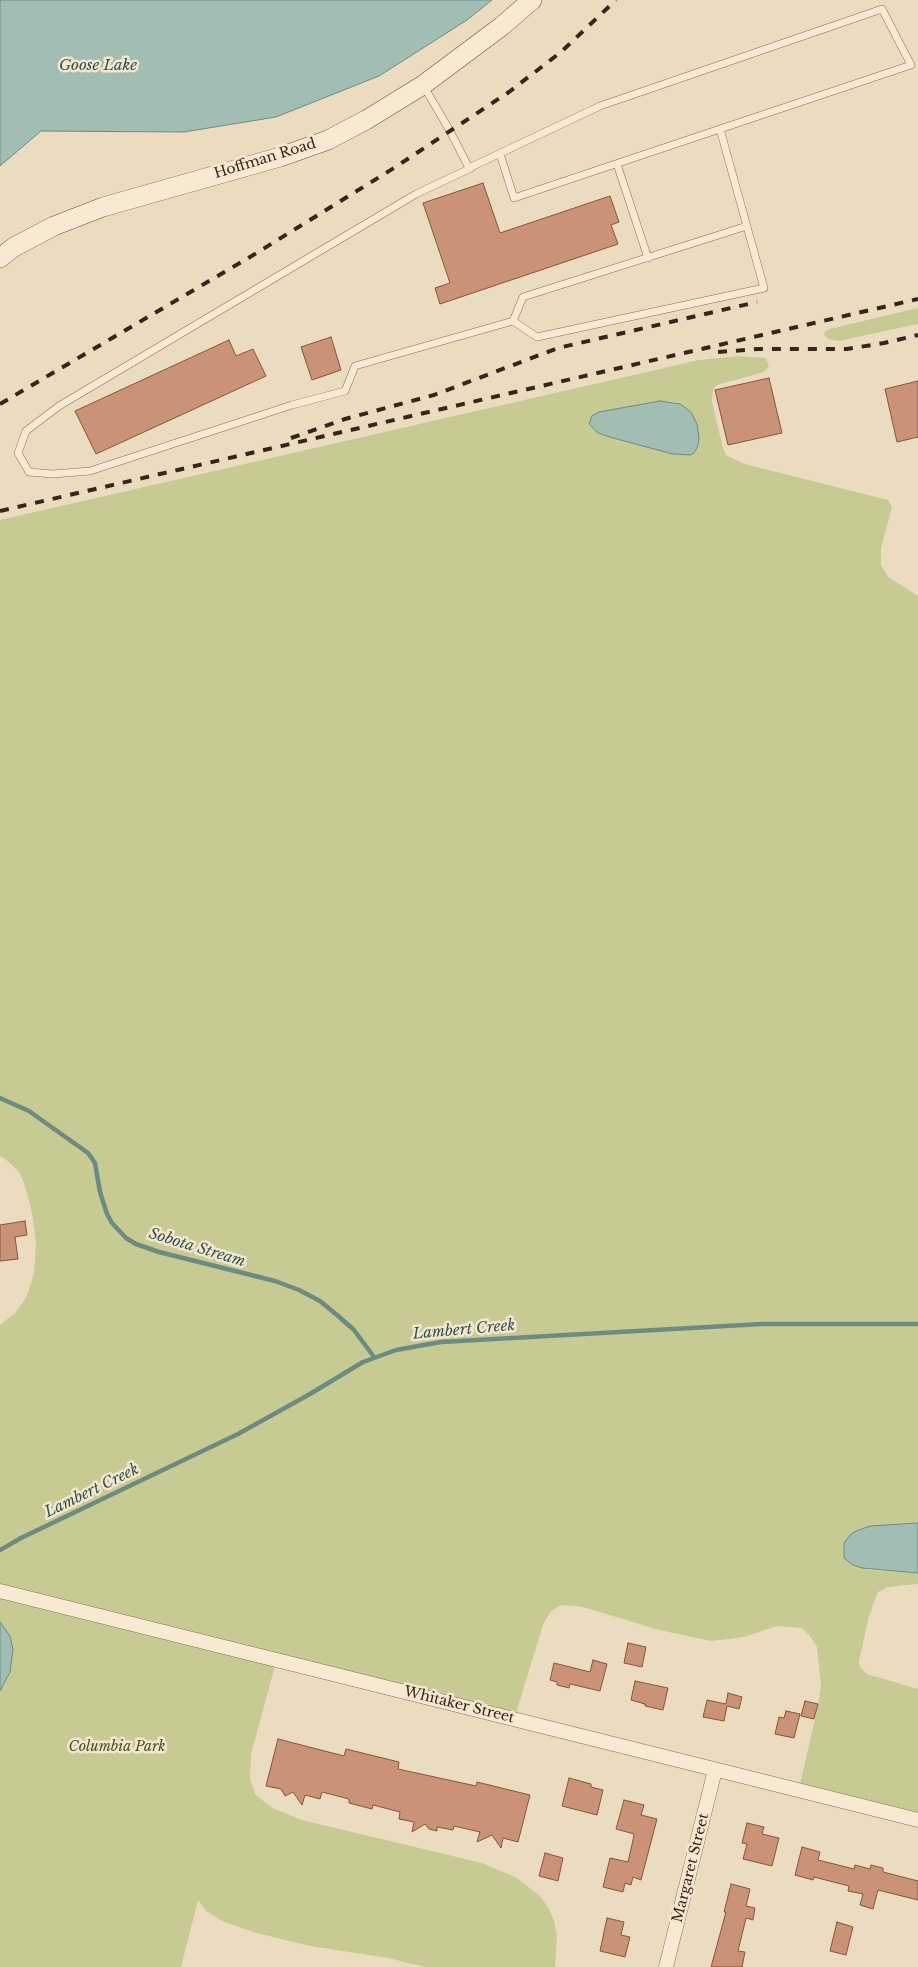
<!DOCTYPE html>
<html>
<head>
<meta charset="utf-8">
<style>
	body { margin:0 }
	canvas { display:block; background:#ecdcbf }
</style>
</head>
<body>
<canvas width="918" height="1967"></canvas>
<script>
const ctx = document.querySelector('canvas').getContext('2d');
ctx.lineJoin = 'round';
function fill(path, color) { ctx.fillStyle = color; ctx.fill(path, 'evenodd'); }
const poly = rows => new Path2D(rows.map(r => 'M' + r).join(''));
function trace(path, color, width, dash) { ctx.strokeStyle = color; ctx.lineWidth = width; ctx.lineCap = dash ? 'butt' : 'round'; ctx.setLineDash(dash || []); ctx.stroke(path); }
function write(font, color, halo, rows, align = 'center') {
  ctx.font = font + ' "Libre Baskerville",serif'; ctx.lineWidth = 5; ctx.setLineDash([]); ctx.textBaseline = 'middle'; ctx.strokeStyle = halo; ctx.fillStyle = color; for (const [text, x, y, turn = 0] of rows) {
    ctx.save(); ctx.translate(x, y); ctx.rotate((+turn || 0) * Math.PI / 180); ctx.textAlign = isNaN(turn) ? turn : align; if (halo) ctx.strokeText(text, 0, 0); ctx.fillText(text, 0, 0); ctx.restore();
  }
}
const green = poly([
	[918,308,918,324,839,341,828,339,824,335,825,332,829,329],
	[739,356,766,358,769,366,764,372,717,385,713,390,712,402,723,448,726,455,745,464,888,500,892,507,881,548,881,565,888,577,918,596,918,1523,864,1528,856,1531,847,1539,843,1548,853,1565,871,1570,918,1573,918,1584,888,1587,878,1592,869,1616,859,1661,860,1667,867,1674,918,1689,918,1814,800,1784,817,1711,821,1686,817,1647,810,1636,802,1628,777,1626,744,1637,711,1641,659,1630,583,1607,561,1605,550,1612,543,1625,516,1713,0,1584,0,1325,16,1312,27,1296,34,1273,36,1245,32,1212,24,1183,19,1172,9,1162,0,1156,0,520,699,360],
	[660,401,674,402,685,407,699,442,694,453,690,455,673,454,603,435,599,412],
	[0,1598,275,1666,251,1754,250,1778,255,1794,272,1808,302,1820,482,1863,517,1878,541,1897,549,1909,554,1921,557,1935,555,1967,425,1967,388,1958,310,1946,253,1932,222,1921,206,1911,198,1900,181,1967,0,1967]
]);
const water = poly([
	[0,0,492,0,467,20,379,76,276,117,184,132,41,131,0,166,0,0],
	[660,401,680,404,691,412,697,424,699,437,698,446,694,453,690,455,673,454,613,438,598,433,589,424,592,416,599,412,660,401],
	[918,1523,918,1573,862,1568,853,1565,844,1558,844,1543,851,1534,856,1531,870,1526,918,1523],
	[0,1622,10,1636,13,1650,10,1672,0,1691,0,1622]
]);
const stream = poly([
	[0,1098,29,1111,88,1153,95,1163,100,1192,107,1214,112,1223,126,1238,136,1244,159,1252,275,1281,299,1290,320,1301,337,1315,354,1330,374,1357],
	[0,1550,21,1538,238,1434,310,1394,363,1362,396,1350,441,1342,762,1324,918,1324]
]);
const building = poly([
	[483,183,500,233,610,196,619,222,611,225,618,244,440,304,435,288,450,283,423,203,483,183],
	[331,337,341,370,312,380,301,347,331,337],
	[229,340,236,356,253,349,266,376,96,454,75,411,229,340],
	[769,378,782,433,728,445,715,390,769,378],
	[918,381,918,437,897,442,885,389,918,381],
	[25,1221,27,1235,15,1237,18,1259,0,1261,0,1225,25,1221],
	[628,1643,646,1647,642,1667,624,1663,628,1643],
	[593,1660,607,1664,600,1691,570,1684,569,1688,557,1685,557,1682,550,1680,554,1663,590,1672,593,1660],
	[635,1681,668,1688,663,1710,645,1706,645,1704,631,1700,635,1681],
	[728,1693,742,1697,739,1709,727,1706,724,1721,703,1717,707,1700,726,1704,728,1693],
	[805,1701,818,1704,814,1719,801,1716,805,1701],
	[786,1711,800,1714,794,1738,775,1734,779,1717,784,1718,786,1711],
	[278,1739,344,1756,346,1749,399,1762,398,1769,476,1786,477,1782,530,1795,518,1842,503,1838,501,1848,492,1835,477,1842,480,1832,454,1826,453,1830,437,1827,437,1831,429,1829,425,1824,412,1832,414,1822,399,1819,400,1812,373,1805,372,1809,349,1803,349,1799,322,1792,320,1799,305,1795,302,1805,293,1792,285,1796,281,1789,266,1786,278,1739],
	[569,1778,591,1784,591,1787,603,1790,597,1815,562,1806,569,1778],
	[624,1800,644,1805,641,1815,657,1819,641,1880,633,1877,631,1885,625,1883,623,1892,603,1887,610,1858,628,1862,633,1840,634,1834,616,1829,624,1800],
	[747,1823,764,1827,762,1834,779,1838,772,1866,743,1859,747,1844,742,1843,747,1823],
	[802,1847,820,1852,818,1860,854,1869,855,1865,870,1869,871,1865,883,1868,883,1872,918,1881,918,1900,878,1890,873,1909,860,1905,863,1894,848,1891,849,1886,814,1877,813,1880,795,1875,802,1847],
	[545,1853,563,1858,558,1881,539,1876,545,1853],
	[731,1884,750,1889,746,1906,755,1908,753,1920,746,1918,738,1951,745,1952,742,1967,711,1967,726,1912,724,1912,731,1884],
	[607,1918,624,1922,621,1935,630,1937,625,1957,600,1951,607,1918],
	[837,1922,853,1927,846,1955,830,1951,837,1922]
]);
const lane = poly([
	[423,85,450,131,469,168,600,106,882,9,911,65,514,198,500,154],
	[617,164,648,258],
	[471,168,416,194,59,406,26,431,18,453,29,472,53,474,90,471,292,405,345,391,355,366,513,321,537,337,764,288,720,129],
	[513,321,523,297,747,226]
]);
const street = poly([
	[0,1591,918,1820],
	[666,1967,715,1770]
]);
const secondary = poly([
	[0,258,14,247,54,226,103,207,280,157,328,140,366,120,423,85,502,26,532,0]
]);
const rail = poly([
	[718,352,758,349,847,349,884,343,918,335],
	[0,404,250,257,394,168,509,92,561,52,616,0],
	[291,438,345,419,434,395,558,348,757,302],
	[0,511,918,299]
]);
const streetNames = [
	["Hoffman Road",265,159,-17],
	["Whitaker Street",459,1705,14],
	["Margaret Street",691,1868,-76]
];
const parkNames = [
	["Columbia Park",117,1747]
];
const waterNames = [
	["Goose Lake",98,66],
	["Sobota Stream",197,1248,17],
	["Lambert Creek",464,1330,-5],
	["Lambert Creek",92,1491,-26]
];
fill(green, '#c8ca94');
fill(water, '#a2beb4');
trace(water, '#6a8c81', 1);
trace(stream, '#6a8c81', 4.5);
fill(building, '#ca9276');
trace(building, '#83553f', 1);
trace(lane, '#856c58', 8);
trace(street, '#856c58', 15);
trace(secondary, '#664e3b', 20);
trace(lane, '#f8ead2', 7);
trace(street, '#f8ead2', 14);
trace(secondary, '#f8ead2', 19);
trace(rail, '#34261c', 4, [9, 9]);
write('14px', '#34261c', '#f4e6cf', streetNames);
write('italic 14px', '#485023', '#f4e6cf', parkNames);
write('italic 15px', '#2c544e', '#f4e6cf', waterNames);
</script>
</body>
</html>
